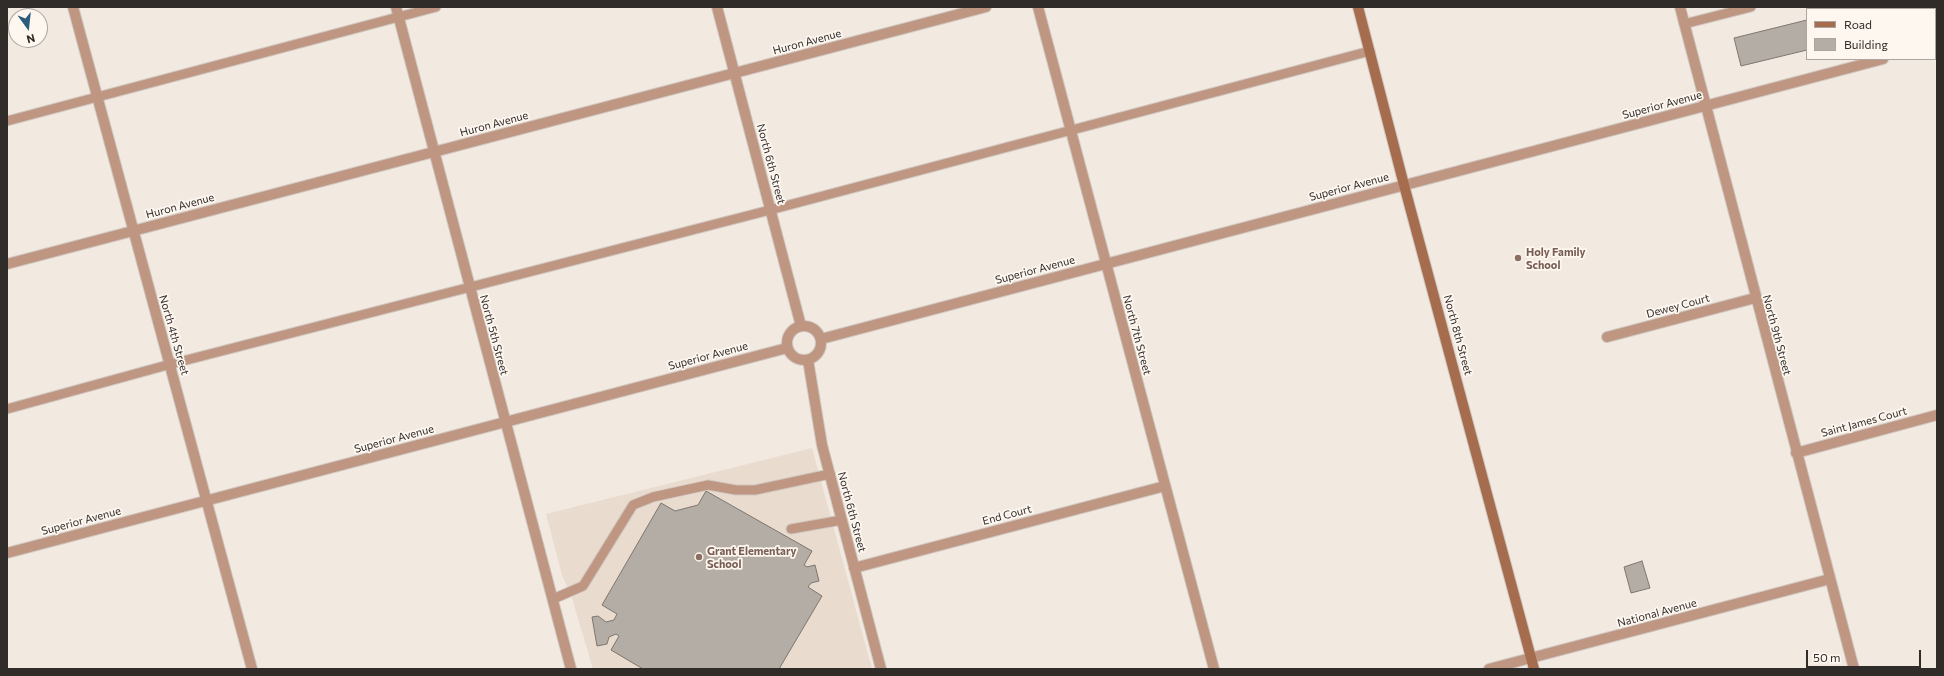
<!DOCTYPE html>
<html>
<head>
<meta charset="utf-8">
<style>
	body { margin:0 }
	#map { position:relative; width:1944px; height:676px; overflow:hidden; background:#f2e9e1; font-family:Commissioner,sans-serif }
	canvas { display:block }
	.frame { position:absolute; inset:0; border:8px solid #302c2a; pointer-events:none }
	.legend { position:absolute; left:1806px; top:8px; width:130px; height:52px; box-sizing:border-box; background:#fef7f0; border:1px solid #aca6a1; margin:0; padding:5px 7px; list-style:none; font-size:12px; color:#302c2a }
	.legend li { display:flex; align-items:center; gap:8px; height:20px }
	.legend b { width:20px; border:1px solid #aca6a1 }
	.north { position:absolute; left:8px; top:8px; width:40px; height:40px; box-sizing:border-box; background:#fef7f0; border:1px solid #aca6a1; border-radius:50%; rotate:165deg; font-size:11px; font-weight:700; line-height:16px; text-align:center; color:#302c2a }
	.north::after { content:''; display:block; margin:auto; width:14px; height:18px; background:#2c5c7a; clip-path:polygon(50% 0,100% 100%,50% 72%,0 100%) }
	.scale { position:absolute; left:1806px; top:650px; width:115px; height:18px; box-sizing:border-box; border:2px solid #302c2a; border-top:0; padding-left:5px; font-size:12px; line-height:14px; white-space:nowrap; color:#302c2a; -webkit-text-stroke:3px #fef7f0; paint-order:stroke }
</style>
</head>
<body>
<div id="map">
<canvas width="1944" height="676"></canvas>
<div class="frame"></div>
<ul class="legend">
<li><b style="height:5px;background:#a56c4d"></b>Road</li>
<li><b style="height:11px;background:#b4ada5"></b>Building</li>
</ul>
<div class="north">N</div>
<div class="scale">50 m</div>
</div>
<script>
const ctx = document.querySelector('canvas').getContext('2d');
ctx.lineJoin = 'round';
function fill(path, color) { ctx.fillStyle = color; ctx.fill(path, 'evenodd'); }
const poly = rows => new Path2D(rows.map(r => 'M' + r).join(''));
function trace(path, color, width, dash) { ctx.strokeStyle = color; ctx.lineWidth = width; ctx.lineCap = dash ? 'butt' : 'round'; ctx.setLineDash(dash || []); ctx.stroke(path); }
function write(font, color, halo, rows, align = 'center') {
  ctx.font = font + ' Commissioner,sans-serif'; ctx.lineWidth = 3.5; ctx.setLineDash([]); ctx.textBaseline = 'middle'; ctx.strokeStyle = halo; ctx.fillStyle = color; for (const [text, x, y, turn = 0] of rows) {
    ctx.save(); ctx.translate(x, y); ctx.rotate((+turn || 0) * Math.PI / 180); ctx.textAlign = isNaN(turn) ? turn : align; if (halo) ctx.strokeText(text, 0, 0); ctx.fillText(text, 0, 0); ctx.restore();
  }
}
const built = poly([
	[812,448,872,669,593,669,571,595,562,575,546,514]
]);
const building = poly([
	[1857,7,1937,7,1937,17,1935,17,1935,9,1849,9,1857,7],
	[1807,20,1807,50,1741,66,1734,38,1807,20],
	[706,491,812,551,804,565,807,567,815,565,819,581,811,583,808,587,822,596,779,669,643,669,611,650,619,636,616,634,609,637,607,644,597,646,592,617,598,616,606,622,614,620,617,614,602,605,661,503,675,511,698,505,706,491],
	[1642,561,1650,588,1631,593,1624,567,1642,561]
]);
const service = poly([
	[1684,24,1751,7],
	[7,121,436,7],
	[7,409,171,364,770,210,1370,51],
	[791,529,842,520],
	[553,599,583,586,633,505,653,497,708,485,736,490,755,490,830,474]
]);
const minor = poly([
	[73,7,252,669],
	[396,7,571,669],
	[717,7,801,326],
	[1038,7,1214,669],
	[1680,7,1854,669],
	[7,264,986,7],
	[1607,337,1755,298],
	[808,360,822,445,881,669],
	[1796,453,1937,415],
	[854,568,1165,486],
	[1489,669,1830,579]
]);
const tertiary = poly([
	[1935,45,1937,45],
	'787 343a17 17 0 1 1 34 0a17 17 0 1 1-34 0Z',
	[821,339,1883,59],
	[7,553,787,348]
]);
const secondary = poly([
	[1358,7,1404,185,1534,669]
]);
const markers = [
	[1518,258,4,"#8d6e63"],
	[699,557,4,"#8d6e63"]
];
const streetNames = [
	["Huron Avenue",807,42,-15],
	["Superior Avenue",1662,105,-15],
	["Huron Avenue",494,124,-15],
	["North 6th Street",771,164,75],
	["Superior Avenue",1349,187,-15],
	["Huron Avenue",180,206,-15],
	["Superior Avenue",1035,270,-15],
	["Dewey Court",1678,306,-15],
	["North 4th Street",174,335,74],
	["North 5th Street",494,335,75],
	["North 7th Street",1137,335,75],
	["North 8th Street",1458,335,75],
	["North 9th Street",1777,335,75],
	["Superior Avenue",708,356,-15],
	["Saint James Court",1864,422,-15],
	["Superior Avenue",394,439,-15],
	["North 6th Street",852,512,75],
	["End Court",1007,515,-15],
	["Superior Avenue",81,521,-15],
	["National Avenue",1657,613,-15]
];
const educationNames = [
	["Holy Family",1526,252],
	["School",1526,265],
	["Grant Elementary",707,551],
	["School",707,564]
];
fill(built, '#eadbcf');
fill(building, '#b4ada5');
trace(building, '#7e776f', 1);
trace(service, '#cfc7c0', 11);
trace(minor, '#cfc7c0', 12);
trace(tertiary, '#cfc7c0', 12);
trace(secondary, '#cfc7c0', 12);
trace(service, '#be9681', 9);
trace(minor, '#be9681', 10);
trace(tertiary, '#be9681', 10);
trace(secondary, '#a56c4d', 10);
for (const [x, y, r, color] of markers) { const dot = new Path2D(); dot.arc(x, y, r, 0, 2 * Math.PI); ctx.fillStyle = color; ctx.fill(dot); trace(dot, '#fef7f0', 1.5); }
write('11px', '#302c2a', '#fef7f0', streetNames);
write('bold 11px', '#785e54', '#fef7f0', educationNames, 'left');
</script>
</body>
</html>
